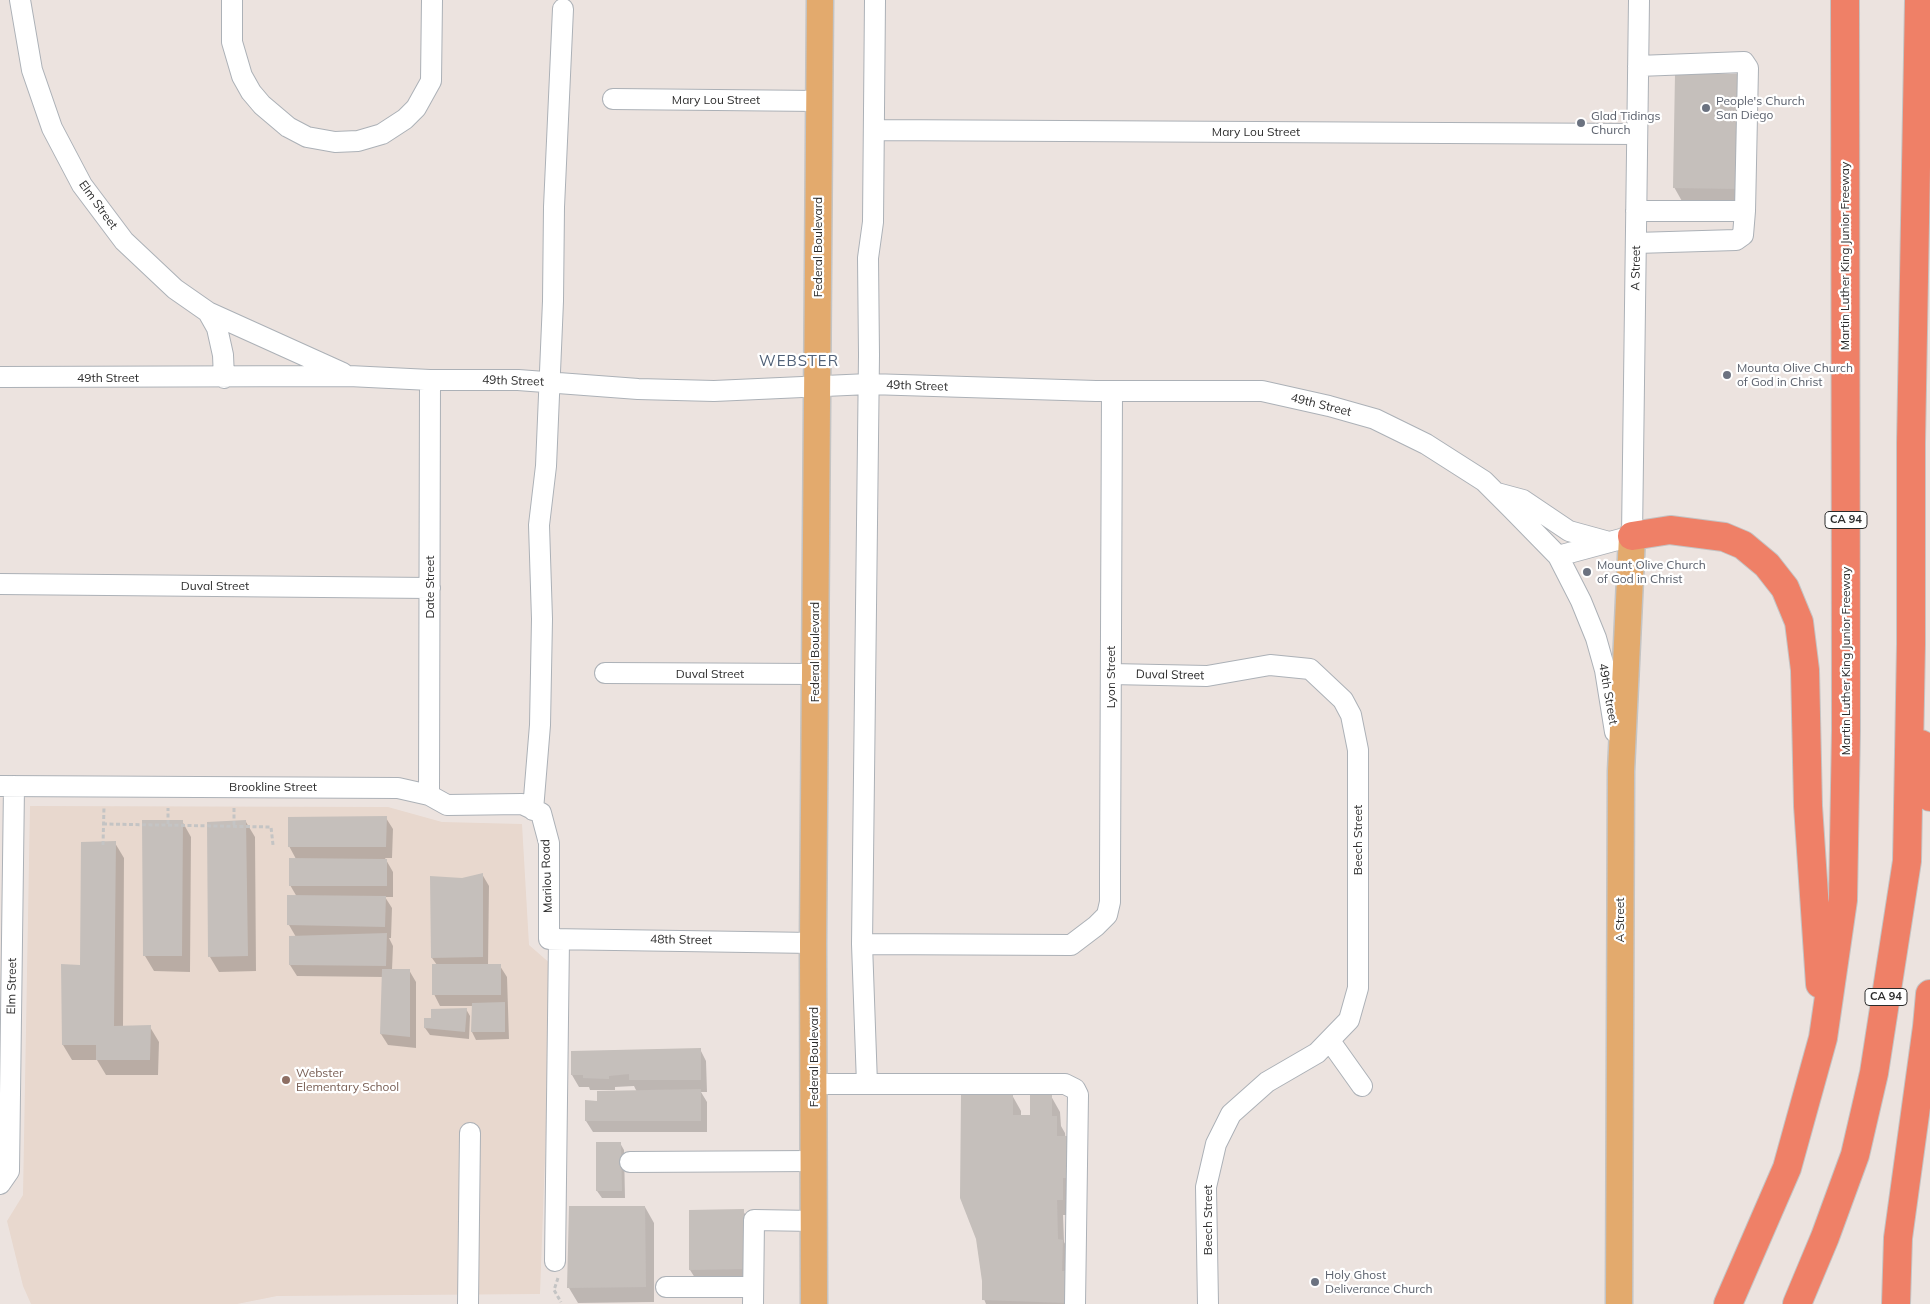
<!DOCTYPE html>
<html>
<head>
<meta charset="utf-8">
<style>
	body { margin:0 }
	canvas { display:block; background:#ece3df }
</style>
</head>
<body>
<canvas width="1930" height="1304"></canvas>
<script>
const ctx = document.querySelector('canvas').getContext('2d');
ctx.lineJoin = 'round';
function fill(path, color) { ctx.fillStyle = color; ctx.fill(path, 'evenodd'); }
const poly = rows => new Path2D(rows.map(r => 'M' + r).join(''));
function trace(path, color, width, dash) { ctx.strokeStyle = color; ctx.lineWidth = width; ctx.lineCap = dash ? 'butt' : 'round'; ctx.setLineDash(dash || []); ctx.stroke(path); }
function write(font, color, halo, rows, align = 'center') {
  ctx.font = font + ' Mulish,sans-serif'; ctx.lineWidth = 4.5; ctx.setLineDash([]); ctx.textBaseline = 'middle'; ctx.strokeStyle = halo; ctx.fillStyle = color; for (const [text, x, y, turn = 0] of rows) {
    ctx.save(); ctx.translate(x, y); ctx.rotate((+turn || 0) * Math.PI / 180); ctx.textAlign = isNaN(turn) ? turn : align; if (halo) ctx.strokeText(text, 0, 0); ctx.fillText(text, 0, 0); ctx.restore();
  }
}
const education = poly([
	[30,806,388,807,442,822,522,824,529,945,552,965,540,1294,277,1296,237,1304,31,1304,23,1286,7,1221,23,1195]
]);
const shadow = poly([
	[1736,75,1745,91,1749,204,1683,203,1674,187],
	[386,818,393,829,392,858,385,858,393,872,393,897,385,897,392,908,391,938,389,938,393,946,392,970,409,970,416,982,416,1048,388,1045,381,1034,383,977,297,976,290,965,296,937,289,925,297,897,290,885,296,859,289,846],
	[182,821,191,837,190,972,154,971,145,956],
	[246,822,255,837,256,971,219,972,210,957],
	[115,843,124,858,123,1027,150,1027,159,1042,158,1075,106,1075,97,1060,72,1060,63,1045,82,966],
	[482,874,489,886,488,966,500,966,507,977,509,1039,476,1040,472,1032,473,1006,440,1006,434,994,437,965,432,958,462,879],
	[466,1009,470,1016,469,1039,430,1035,425,1028],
	[700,1049,706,1061,707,1092,701,1092,707,1102,707,1132,593,1132,586,1121,637,1092,634,1086,615,1087,615,1090,590,1090,589,1087,579,1087,572,1075,572,1052],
	[1012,1095,1021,1111,1021,1116,1032,1116,1051,1096,1060,1112,1061,1126,1065,1133,1071,1215,1063,1215,1064,1242,1072,1256,1076,1304,986,1304,984,1299],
	[620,1143,624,1150,625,1198,602,1198,597,1191],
	[645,1207,654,1223,654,1302,578,1303,569,1288],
	[743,1211,750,1222,750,1280,697,1281,690,1270]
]);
const building = poly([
	[1675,74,1737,74,1737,141,1741,189,1673,188],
	[387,816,386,847,288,847,288,817],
	[142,820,183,820,182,956,143,956],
	[246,820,248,956,208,957,207,822],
	[116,841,114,1026,151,1025,150,1060,96,1060,96,1045,62,1045,61,964,80,965,81,842],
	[289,858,387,859,387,886,289,886],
	[483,873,483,957,431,958,430,876,462,878],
	[287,895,386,896,385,927,287,925],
	[387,933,386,966,289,965,289,936],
	[432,964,501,964,501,995,432,995],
	[382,969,410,969,410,1037,380,1034],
	[505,1002,505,1032,471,1032,472,1003],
	[467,1008,465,1032,424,1028,424,1018,431,1018,431,1009],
	[701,1048,701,1080,629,1080,629,1074,609,1076,609,1079,583,1078,583,1075,571,1075,571,1051],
	[701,1089,701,1121,585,1121,585,1100,597,1101,597,1091],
	[1013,1094,1013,1115,1030,1115,1030,1095,1052,1095,1052,1116,1057,1116,1057,1136,1071,1136,1071,1178,1063,1178,1063,1200,1057,1200,1058,1239,1063,1240,1062,1271,1068,1271,1068,1303,982,1300,982,1281,976,1239,960,1198,961,1095],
	[596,1142,621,1142,622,1191,596,1191],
	[569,1206,645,1206,646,1287,567,1288],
	[744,1209,744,1269,689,1270,689,1210]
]);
const path = poly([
	[234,808,234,826],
	[103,824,271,827,273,845],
	[168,824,168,808],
	[103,845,104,807],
	[558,1278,554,1290,561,1302]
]);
const minor = poly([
	[20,0,32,70,52,128,82,185,124,241,175,289,208,312,217,328,223,355,224,378],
	[232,0,232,42,242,76,251,92,262,105,288,127,307,137,335,142,358,141,382,134,405,119,416,108,431,81,432,0],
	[613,99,819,101],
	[874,130,1637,134],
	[1636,211,1745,211,1748,68,1744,62,1638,66],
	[1636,243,1736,240,1743,235,1745,211],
	[208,312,343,373],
	[0,377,349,376,430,380,518,380,638,389,714,391,869,384,1096,391,1262,391,1329,406,1375,419,1426,444,1484,481,1511,508,1558,556,1581,601,1596,638,1605,670,1615,732],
	[1497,493,1523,500,1569,531,1609,542],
	[1558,556,1632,536,1639,0],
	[0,584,430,588],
	[605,673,815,674],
	[1111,674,1207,676,1270,665,1310,669,1343,700,1351,715,1358,750,1358,988,1349,1020,1317,1053,1267,1082,1231,1114,1216,1144,1206,1187,1208,1304],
	[0,786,398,788,429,795,447,805,522,804,541,813,549,843,549,939,813,943],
	[429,795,430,380],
	[533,810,540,725,542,619,539,525,546,466,553,301,554,207,563,9],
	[862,944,1071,945,1096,926,1107,915,1110,902,1110,876,1112,391],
	[1330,1041,1362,1086],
	[814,1084,1065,1084,1075,1089,1078,1095,1075,1304],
	[867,1084,862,944,869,355,868,258,873,222,875,0],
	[630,1162,814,1161],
	[0,1184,9,1171,14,786],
	[555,1261,559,939],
	[666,1287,752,1287],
	[468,1304,470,1133],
	[753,1304,754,1220,814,1221]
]);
const major = poly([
	[814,1304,813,943,820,0],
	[1619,1304,1621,771,1632,536]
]);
const highway = poly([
	[1632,536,1670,530,1724,537,1743,545,1767,565,1785,588,1799,622,1805,670,1808,806,1820,984],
	[1921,744,1930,797],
	[1728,1304,1787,1168,1823,1038,1843,900,1846,730,1845,0],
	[1797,1304,1825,1237,1855,1155,1874,1073,1907,861,1911,644,1911,443,1919,0],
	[1896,1304,1898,1238,1927,1027,1930,994]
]);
const markers = [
	[1706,108,5,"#6b7280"],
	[1581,123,5,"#6b7280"],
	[1727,375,5,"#6b7280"],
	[1587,572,5,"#6b7280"],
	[286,1080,5,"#8d6e63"],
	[1315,1282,5,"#6b7280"]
];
const shields = [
	[1846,520,42],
	[1886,997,42]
];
const shieldNames = [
	["CA 94",1846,520],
	["CA 94",1886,997]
];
const streetNames = [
	["Mary Lou Street",716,100],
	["Mary Lou Street",1256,132],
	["Elm Street",98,205,54],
	["Federal Boulevard",818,247,-90],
	["Martin Luther King Junior Freeway",1845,256,-90],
	["A Street",1636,268,-89],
	["49th Street",108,378],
	["49th Street",513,381,2],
	["49th Street",917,386,2],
	["49th Street",1321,405,14],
	["Duval Street",215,586],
	["Date Street",430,587,-90],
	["Federal Boulevard",815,652,-90],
	["Martin Luther King Junior Freeway",1846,661,-90],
	["Duval Street",710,674],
	["Duval Street",1170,675,1],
	["Lyon Street",1111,677,-90],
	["49th Street",1608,694,80],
	["Brookline Street",273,787],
	["Beech Street",1358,840,-90],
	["Marilou Road",547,876,-92],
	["A Street",1620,920,-90],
	["48th Street",681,940,1],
	["Elm Street",12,986,-89],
	["Federal Boulevard",814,1057,-90],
	["Beech Street",1208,1220,-90]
];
const worshipNames = [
	["People's Church",1716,101],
	["San Diego",1716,115],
	["Glad Tidings",1591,116],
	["Church",1591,130],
	["Mounta Olive Church",1737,368],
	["of God in Christ",1737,382],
	["Mount Olive Church",1597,565],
	["of God in Christ",1597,579],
	["Holy Ghost",1325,1275],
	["Deliverance Church",1325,1289]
];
const educationNames = [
	["Webster",296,1073],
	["Elementary School",296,1087]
];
const quarterNames = [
	["WEBSTER",799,361]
];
fill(education, '#e8d8ce');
fill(shadow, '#0003');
fill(building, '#c5bfbb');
trace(minor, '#acb1b7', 22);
trace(major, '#c4c4c4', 29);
trace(highway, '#c4c4c4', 30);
trace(path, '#c4c4c4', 3, [4, 2.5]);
trace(minor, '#fff', 20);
trace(major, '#e3aa6d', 26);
trace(highway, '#ef8067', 28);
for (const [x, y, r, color] of markers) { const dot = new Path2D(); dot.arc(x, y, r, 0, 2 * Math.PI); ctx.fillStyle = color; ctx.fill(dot); trace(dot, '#fff', 2); }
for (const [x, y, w] of shields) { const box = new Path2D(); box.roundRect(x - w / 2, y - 8.5, w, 17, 4); ctx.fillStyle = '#fff'; ctx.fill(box); trace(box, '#2c2c2c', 1); }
write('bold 11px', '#2c2c2c', null, shieldNames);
write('12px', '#2c2c2c', '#fff', streetNames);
write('12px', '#5b616d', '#fff', worshipNames, 'left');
write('12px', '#785e54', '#fff', educationNames, 'left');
ctx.letterSpacing = '1px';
write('15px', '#506178', '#fff', quarterNames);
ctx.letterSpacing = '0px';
</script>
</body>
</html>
